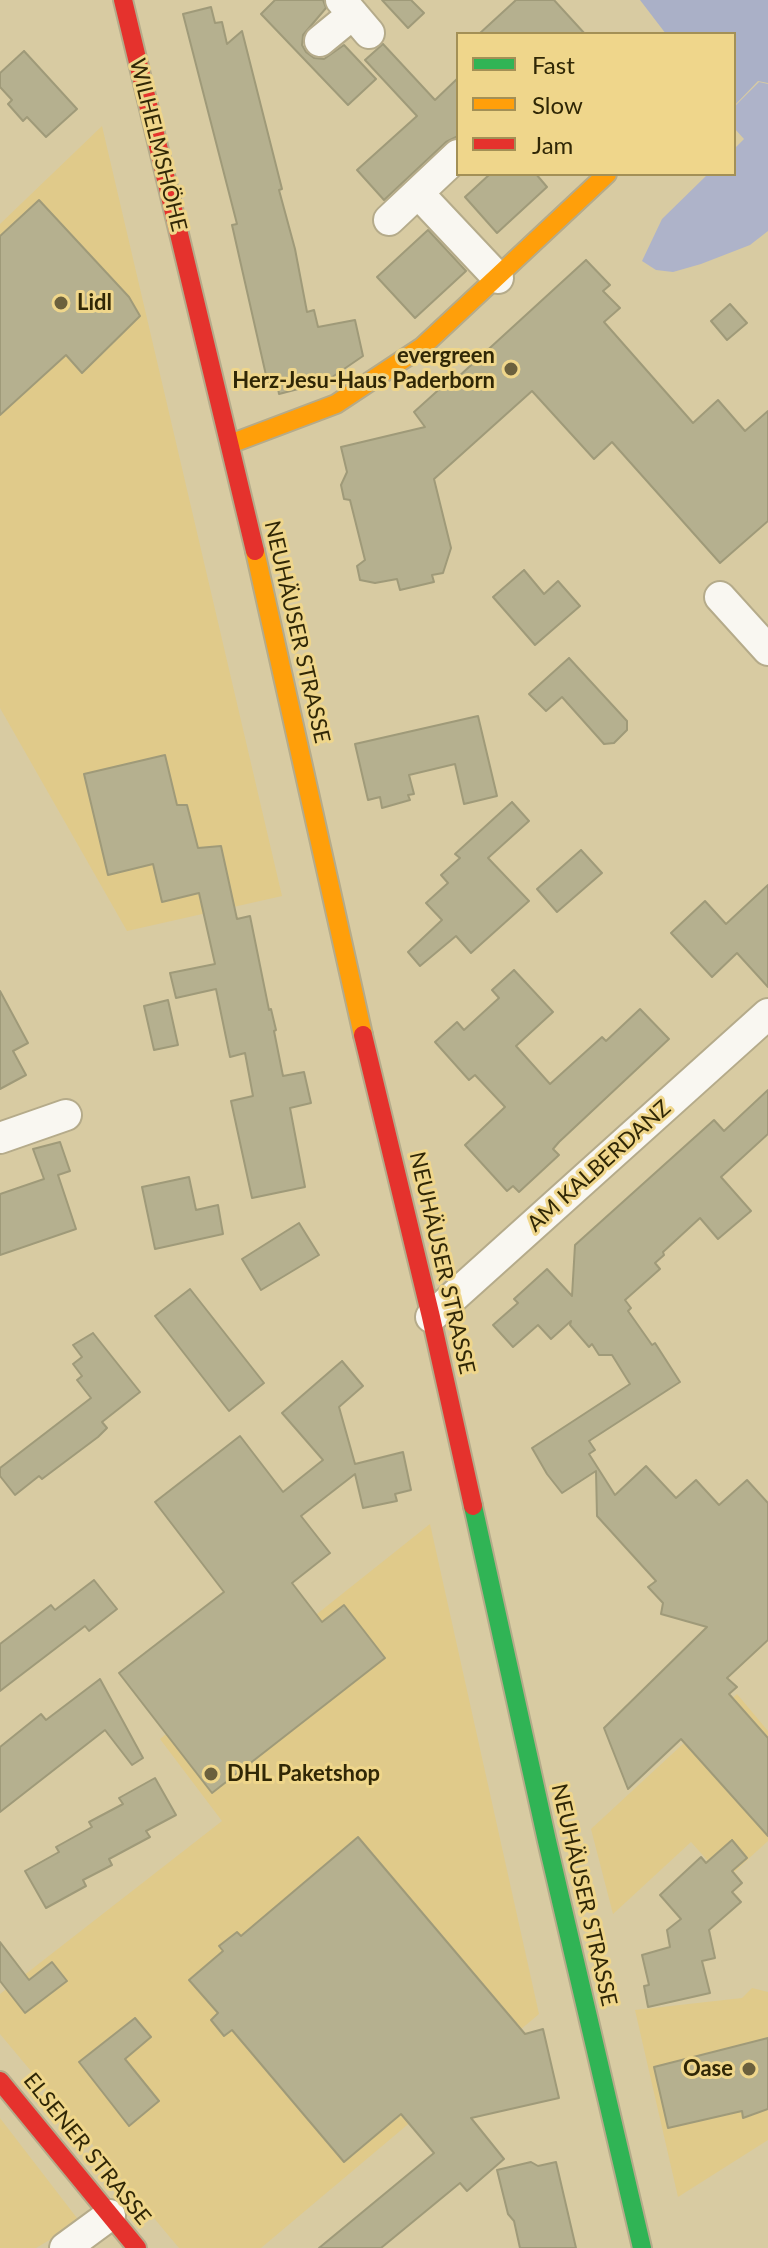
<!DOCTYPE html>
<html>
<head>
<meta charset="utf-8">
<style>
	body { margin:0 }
	#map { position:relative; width:768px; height:2248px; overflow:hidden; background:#d8cba2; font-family:Lato,sans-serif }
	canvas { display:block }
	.legend { position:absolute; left:456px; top:32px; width:280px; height:144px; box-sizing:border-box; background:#efd68b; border:2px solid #a39056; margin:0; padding:10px 14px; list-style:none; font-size:24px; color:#302706 }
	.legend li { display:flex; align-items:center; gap:16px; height:40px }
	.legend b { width:40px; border:2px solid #a39056 }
</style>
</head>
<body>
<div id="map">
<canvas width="768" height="2248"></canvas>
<ul class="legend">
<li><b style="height:10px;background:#30b455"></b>Fast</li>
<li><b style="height:10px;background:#ff9f0a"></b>Slow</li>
<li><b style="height:10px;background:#e5322d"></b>Jam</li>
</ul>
</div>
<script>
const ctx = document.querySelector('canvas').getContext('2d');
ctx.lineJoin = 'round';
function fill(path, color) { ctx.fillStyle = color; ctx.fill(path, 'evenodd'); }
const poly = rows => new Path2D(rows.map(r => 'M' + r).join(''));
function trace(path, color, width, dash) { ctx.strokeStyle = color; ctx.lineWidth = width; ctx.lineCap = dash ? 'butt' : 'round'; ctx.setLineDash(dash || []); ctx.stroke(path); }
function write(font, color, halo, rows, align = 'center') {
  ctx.font = font + ' Lato,sans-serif'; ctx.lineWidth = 6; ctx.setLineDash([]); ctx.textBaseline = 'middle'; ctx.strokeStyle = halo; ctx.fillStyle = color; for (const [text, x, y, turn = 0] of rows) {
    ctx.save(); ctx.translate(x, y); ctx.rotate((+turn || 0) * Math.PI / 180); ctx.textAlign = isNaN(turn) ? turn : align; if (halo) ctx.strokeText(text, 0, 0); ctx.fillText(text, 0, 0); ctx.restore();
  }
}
const built = poly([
	[102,126,282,896,127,931,0,708,0,224],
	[430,1524,539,2014,261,2248,179,2248,0,2034,0,1994,222,1821,160,1739],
	[737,1694,768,1731,768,1841,725,1880,691,1842,613,1914,591,1829],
	[752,1988,768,1992,768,2140,678,2197,635,2010,742,1998],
	[0,2118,80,2222,36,2248,0,2248]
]);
const green = poly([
	[759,82,768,84,768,231,750,245,701,264,673,272,656,270,642,261,662,219,708,174,734,174,734,149,744,139,734,128,734,107]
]);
const forest = poly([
	[640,0,768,0,768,83,758,81,734,106,734,34,666,34]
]);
const building = poly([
	[275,0,323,0,326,8,303,35,302,45,306,52,314,58,324,59,344,45,376,79,348,105,261,14,275,0],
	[382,0,411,0,424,13,408,28,382,0],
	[516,0,554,0,585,34,479,34,516,0],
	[211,7,215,23,222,22,227,44,242,31,282,189,279,190,295,249,307,312,314,310,318,327,355,320,363,356,325,382,279,394,277,382,268,384,232,225,237,224,183,14,211,7],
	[383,44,435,100,458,78,458,136,446,142,384,200,357,170,417,116,365,60,383,44],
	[24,51,77,109,46,137,27,117,23,121,8,104,12,100,0,87,0,73,24,51],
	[490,174,536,174,547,187,497,233,465,197,490,174],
	[39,200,129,297,140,316,82,373,66,355,0,415,0,236,39,200],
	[428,230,466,271,415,318,377,277,428,230],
	[586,260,610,285,603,291,620,308,604,322,693,423,718,400,745,431,768,411,768,521,720,563,612,442,594,459,532,391,434,479,451,548,443,573,432,575,434,582,400,590,397,579,375,583,360,580,357,566,365,560,350,500,344,499,341,485,347,472,341,447,425,427,414,412,455,375,457,378,586,260],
	[730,304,747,323,727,340,711,321,730,304],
	[524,570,544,594,558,581,580,606,535,645,493,597,524,570],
	[569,658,627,721,627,730,614,743,604,744,562,697,546,711,529,694,569,658],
	[478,716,497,796,464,804,455,764,409,775,414,794,408,795,410,800,382,808,380,797,368,800,355,744,478,716],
	[165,755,177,805,187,805,198,848,221,846,237,919,250,916,269,1010,271,1009,276,1030,274,1031,283,1076,304,1072,311,1103,290,1108,305,1187,252,1198,231,1101,253,1096,245,1053,230,1057,216,989,176,998,170,973,215,964,199,893,162,902,153,864,108,875,84,774,165,755],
	[512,802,529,821,488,858,529,901,471,953,456,936,420,966,408,952,442,920,426,903,448,883,441,875,460,858,455,854,512,802],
	[581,850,602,873,557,912,537,889,581,850],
	[768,885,768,987,737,953,712,977,671,933,705,901,726,924,768,885],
	[514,970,553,1012,516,1046,550,1084,602,1037,606,1041,640,1009,669,1039,559,1142,553,1149,559,1155,519,1192,513,1186,507,1191,465,1145,505,1107,475,1075,469,1080,435,1042,457,1022,464,1030,499,998,492,990,514,970],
	[0,991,28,1043,13,1051,26,1075,0,1089,0,991],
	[168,1000,178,1045,154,1050,144,1006,168,1000],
	[768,1090,768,1134,721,1177,751,1211,718,1239,700,1218,663,1252,664,1255,655,1263,660,1269,625,1300,631,1308,628,1311,652,1345,655,1343,680,1382,589,1441,595,1450,589,1454,615,1495,646,1466,676,1498,696,1480,719,1505,747,1480,768,1503,768,1640,727,1678,737,1687,729,1694,768,1738,768,1836,681,1739,628,1789,604,1728,707,1627,661,1614,663,1603,648,1587,656,1581,597,1516,596,1471,562,1493,547,1474,532,1448,630,1384,612,1355,599,1355,592,1344,589,1347,570,1325,571,1321,551,1339,538,1325,513,1347,493,1325,518,1303,514,1299,547,1269,572,1296,575,1245,714,1120,724,1131,768,1090],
	[60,1142,70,1171,58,1175,76,1229,0,1255,0,1194,44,1179,33,1149,60,1142],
	[189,1177,196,1210,218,1205,223,1234,155,1249,142,1187,189,1177],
	[299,1223,319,1255,261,1290,242,1259,299,1223],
	[190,1289,264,1383,229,1411,155,1316,190,1289],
	[93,1333,140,1392,102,1422,107,1428,98,1437,42,1479,39,1476,15,1495,0,1476,0,1468,91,1398,77,1380,82,1376,73,1364,82,1357,73,1345,93,1333],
	[342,1361,363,1386,339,1407,355,1464,403,1452,411,1490,395,1494,397,1501,363,1508,355,1474,301,1516,330,1553,292,1583,322,1622,344,1605,385,1658,212,1793,119,1673,224,1592,155,1502,240,1436,283,1492,323,1460,282,1413,342,1361],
	[94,1580,117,1609,89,1631,85,1626,0,1691,0,1644,51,1605,55,1610,94,1580],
	[100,1679,143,1758,132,1765,105,1730,0,1812,0,1747,41,1714,46,1720,100,1679],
	[155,1778,176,1815,146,1831,150,1837,109,1859,112,1865,83,1880,86,1886,46,1908,25,1871,59,1852,56,1847,92,1827,89,1822,123,1804,119,1798,155,1778],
	[358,1837,525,2034,543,2029,559,2098,471,2118,504,2159,467,2191,460,2183,381,2248,319,2248,434,2153,401,2114,344,2162,232,2030,224,2036,211,2020,218,2013,189,1980,223,1951,219,1946,237,1932,241,1936,358,1837],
	[732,1840,747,1858,732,1871,742,1883,732,1892,741,1902,709,1930,715,1958,702,1961,710,1993,648,2007,644,1986,649,1985,642,1955,670,1947,667,1930,681,1919,660,1895,701,1857,706,1863,732,1840],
	[0,1942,29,1980,52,1962,67,1981,25,2013,0,1981,0,1942],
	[135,2018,151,2037,125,2059,159,2101,129,2126,79,2062,135,2018],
	[768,2038,768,2109,743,2118,742,2111,668,2128,654,2067,768,2038],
	[531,2162,538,2166,556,2162,576,2248,520,2248,514,2221,508,2214,497,2170,531,2162]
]);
const street = poly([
	[341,0,369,33],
	[320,41,353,14],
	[418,193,498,278],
	[389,220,458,155],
	[720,597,768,650],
	[0,1138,66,1115],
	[431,1317,768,1014],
	[65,2248,110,2215]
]);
const fast = poly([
	[473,1506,547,1841,642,2248]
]);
const slow = poly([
	[230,444,336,404,422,347,607,174],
	[255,551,363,1035]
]);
const jam = poly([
	[123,0,255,551],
	[363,1035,431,1317,473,1506],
	[0,2081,137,2248]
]);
const markers = [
	[61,303,8,"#6b603d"],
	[511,369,8,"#6b603d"],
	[211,1774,8,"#6b603d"],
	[749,2069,8,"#6b603d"]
];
const streetNames = [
	["WILHELMSHÖHE",158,145,76],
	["NEUHÄUSER STRASSE",297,632,77],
	["AM KALBERDANZ",599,1166,-42],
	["NEUHÄUSER STRASSE",442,1263,77],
	["NEUHÄUSER STRASSE",584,1895,77],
	["ELSENER STRASSE",87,2149,51]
];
const poiNames = [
	["Lidl",77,303],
	["evergreen",495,356,"right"],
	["Herz-Jesu-Haus Paderborn",495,381,"right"],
	["DHL Paketshop",227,1774],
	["Oase",733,2069,"right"]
];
fill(built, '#e0ca8a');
fill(green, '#aeb3c9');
fill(forest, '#aab0c7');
fill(building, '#b5b08f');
trace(building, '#9f9a79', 2);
trace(street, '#b5ab8a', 34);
trace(fast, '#b5ab8a', 22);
trace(slow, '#b5ab8a', 22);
trace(jam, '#b5ab8a', 22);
trace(street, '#f9f7f1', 30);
trace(fast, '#30b455', 18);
trace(slow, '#ff9f0a', 18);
trace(jam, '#e5322d', 18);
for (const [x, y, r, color] of markers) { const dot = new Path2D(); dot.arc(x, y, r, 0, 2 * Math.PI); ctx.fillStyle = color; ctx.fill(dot); trace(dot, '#efd68b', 3); }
write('22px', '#302706', '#efd68b', streetNames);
write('bold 22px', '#302706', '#efd68b', poiNames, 'left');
</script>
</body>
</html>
